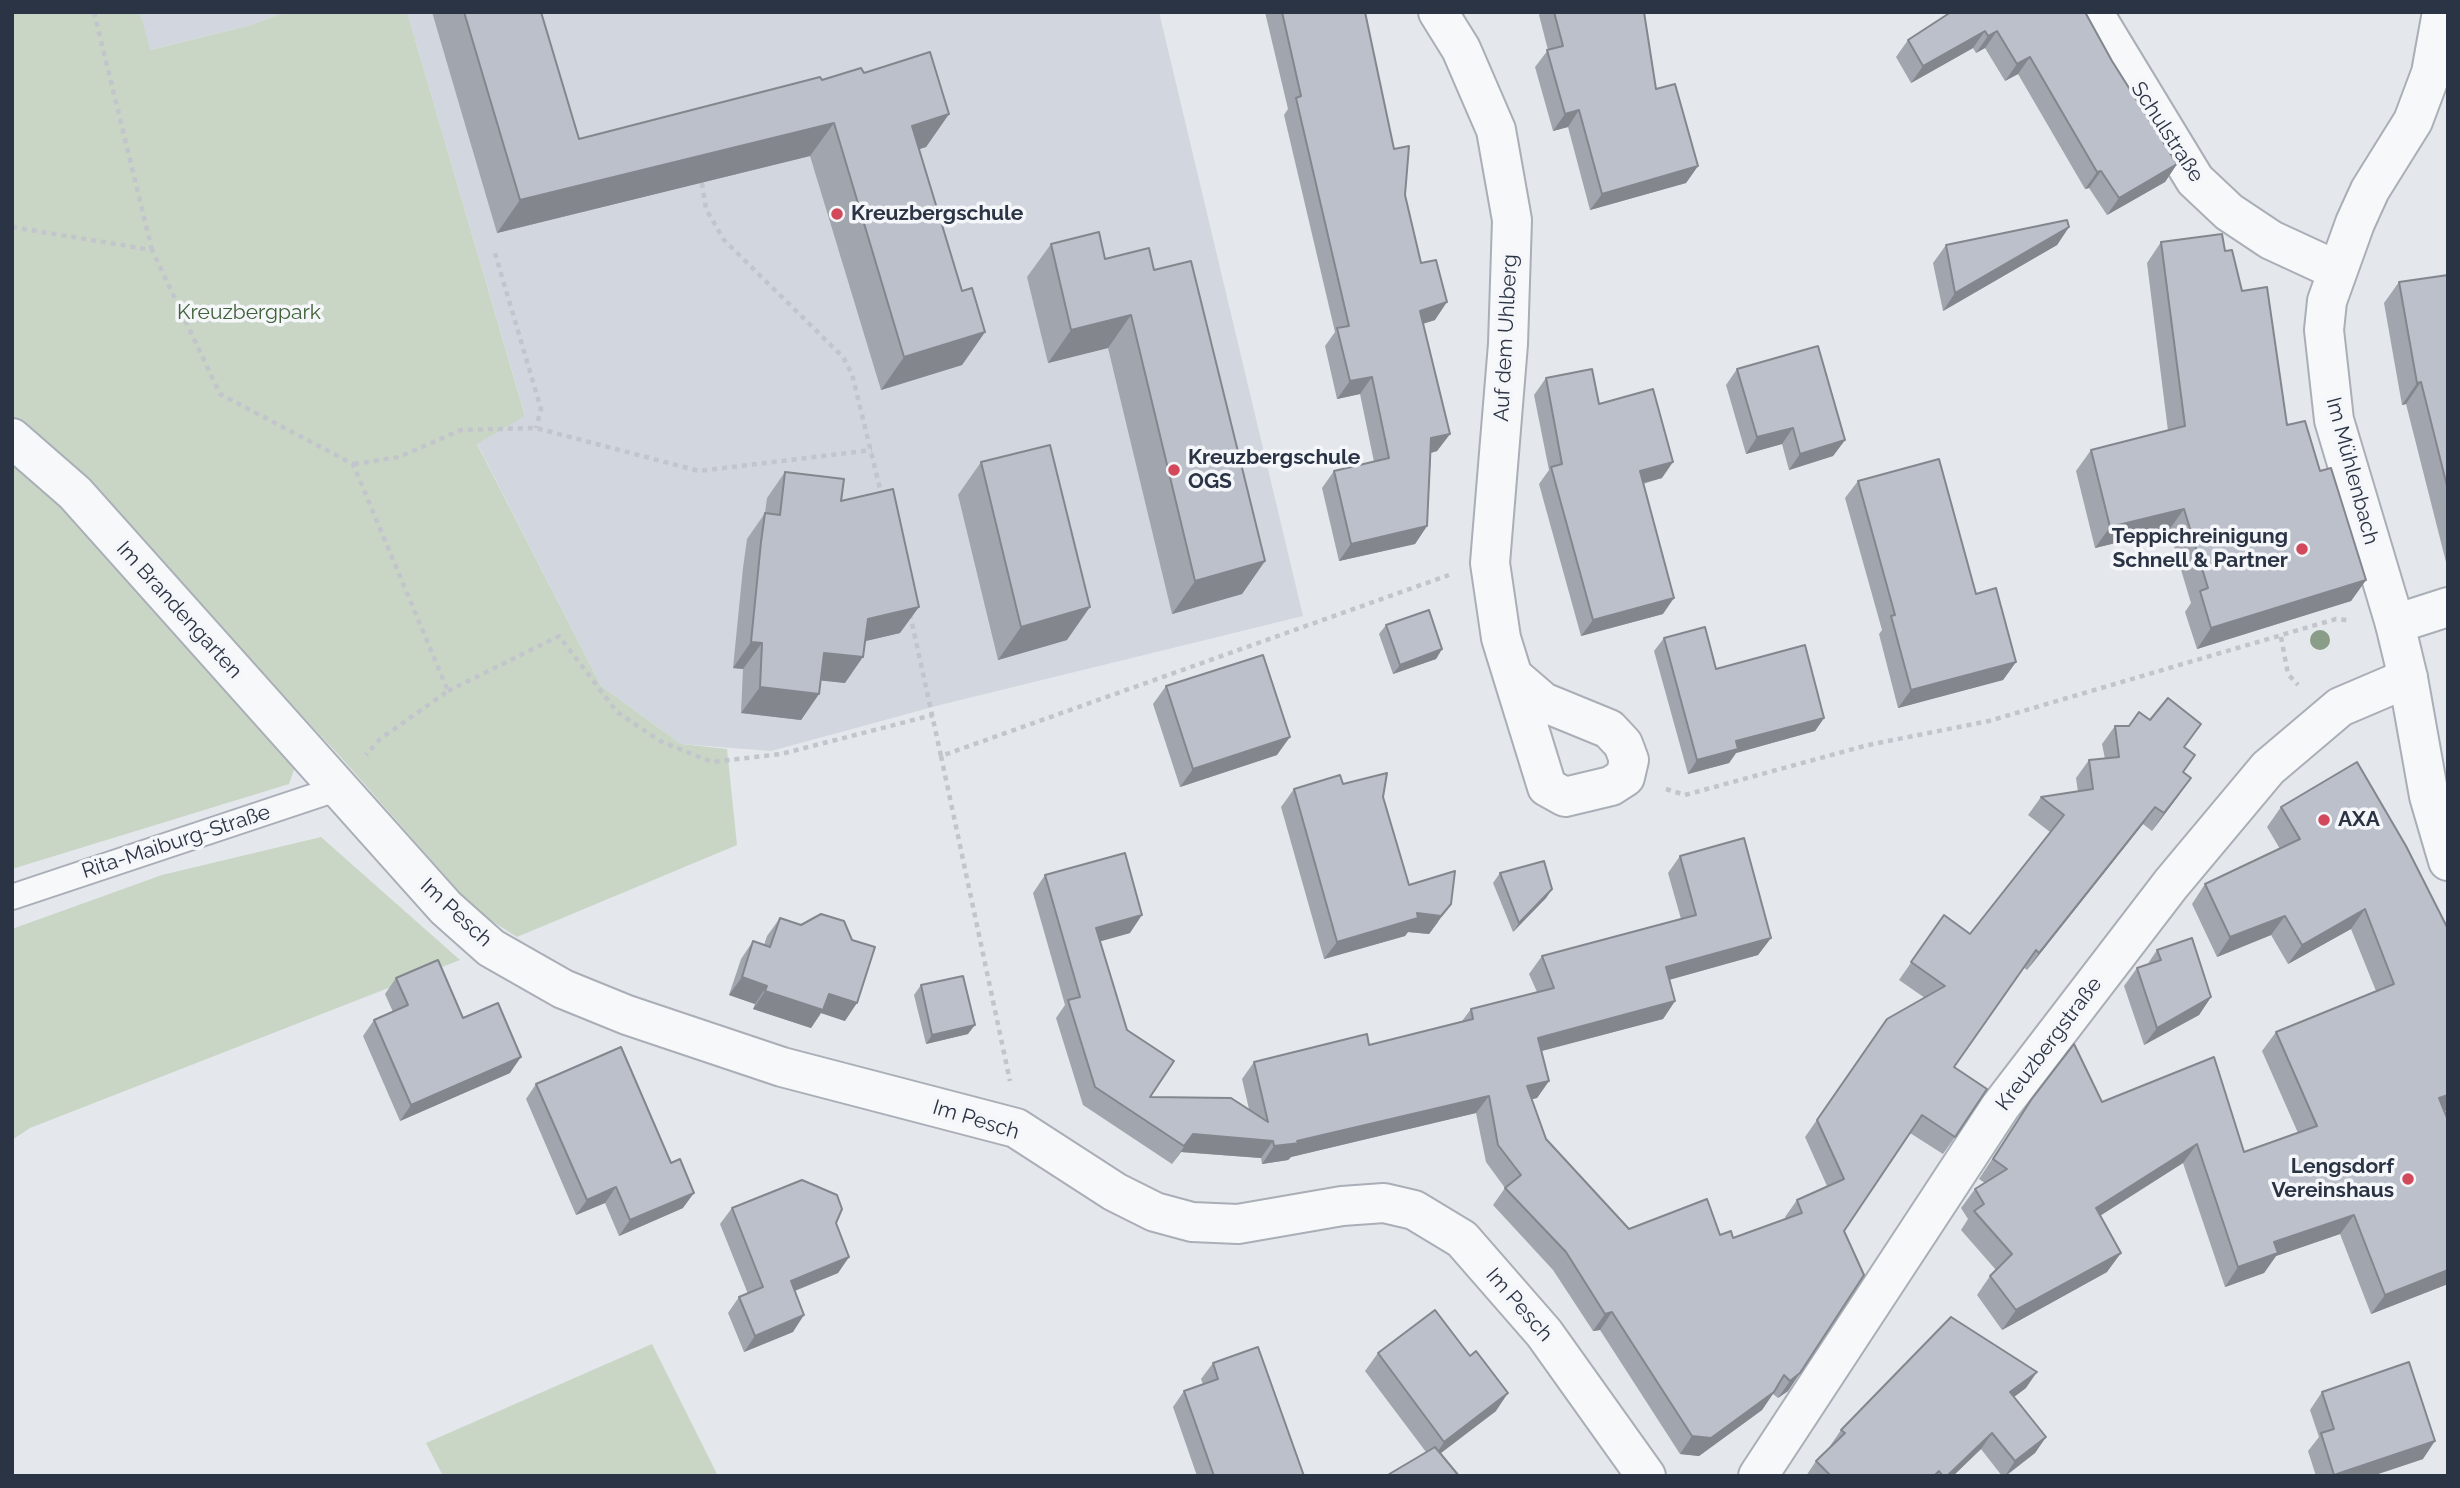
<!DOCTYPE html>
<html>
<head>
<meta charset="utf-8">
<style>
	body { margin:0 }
	#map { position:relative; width:2460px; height:1488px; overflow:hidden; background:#e4e7ec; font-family:Raleway,sans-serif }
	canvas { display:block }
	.frame { position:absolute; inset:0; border:14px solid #2b3445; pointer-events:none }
</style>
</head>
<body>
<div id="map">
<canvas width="2460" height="1488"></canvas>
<div class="frame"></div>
</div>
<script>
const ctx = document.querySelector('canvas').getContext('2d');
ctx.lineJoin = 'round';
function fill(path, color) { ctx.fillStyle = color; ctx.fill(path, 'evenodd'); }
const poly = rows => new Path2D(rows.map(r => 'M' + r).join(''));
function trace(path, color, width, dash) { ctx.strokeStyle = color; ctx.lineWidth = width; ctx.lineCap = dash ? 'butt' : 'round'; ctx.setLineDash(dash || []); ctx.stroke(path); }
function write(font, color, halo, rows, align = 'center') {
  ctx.font = font + ' Raleway,sans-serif'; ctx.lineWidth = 7; ctx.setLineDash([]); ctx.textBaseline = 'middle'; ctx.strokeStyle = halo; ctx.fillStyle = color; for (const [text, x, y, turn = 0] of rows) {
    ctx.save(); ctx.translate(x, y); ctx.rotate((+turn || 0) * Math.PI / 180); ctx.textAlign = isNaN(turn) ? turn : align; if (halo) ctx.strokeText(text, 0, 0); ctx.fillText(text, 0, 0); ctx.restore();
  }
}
const built = poly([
	[140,12,286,12,248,26,149,50],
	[407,12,1159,12,1303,616,940,705,771,751,681,744,601,686,477,443,525,415]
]);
const green = poly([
	[12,12,140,12,150,50,248,26,286,12,407,12,525,416,477,444,601,686,681,744,727,749,737,845,517,937,476,911,337,753,79,480,12,421],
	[12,457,67,505,297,761,289,784,12,869],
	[321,837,460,960,30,1128,12,1140,12,929,162,875],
	[652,1344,718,1476,443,1476,426,1443]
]);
const path = poly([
	[94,12,152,250],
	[702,183,706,209,724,240,843,357,852,374,882,497],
	[12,227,152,250,220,394,353,464,448,691,380,739,366,755],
	[495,253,541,409,536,428],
	[354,464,399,457,461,430,536,428,699,471,872,450],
	[910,614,941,756,1449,575],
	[2281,637,2288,674,2298,685],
	[448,691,559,636,617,712,660,741,712,762,781,754,933,715],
	[941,756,1010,1081],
	[1666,789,1685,795,1868,745,1989,721,2336,619,2347,620]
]);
const service = poly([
	[12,897,339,788]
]);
const minor = poly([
	[1438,12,1461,49,1496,130,1512,220,1508,344,1490,563,1501,638,1547,787,1565,797,1611,786,1625,777,1629,760,1623,744,1609,729,1543,702,1514,677],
	[2093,12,2195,180,2229,212,2271,240,2336,270],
	[12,438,75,493,446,908,491,948,563,989,627,1015,782,1067,1016,1128,1115,1192,1155,1212,1192,1222,1238,1224,1342,1206,1384,1203,1414,1210,1462,1239,1544,1333,1646,1476],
	[2395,624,2448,607],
	[1758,1476,2000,1107,2171,884,2268,768,2340,707,2408,678]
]);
const tertiary = poly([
	[2442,12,2431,73,2413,121,2370,190,2355,223,2327,301,2324,330,2334,420,2395,624,2408,678,2429,796,2448,861]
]);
const trees = [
	[2320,640]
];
const wall = poly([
	[432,12,541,12,579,139,822,80,864,73,949,114,926,147,919,149,962,291,985,332,962,365,881,390,810,156,497,233],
	[1265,12,1365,12,1394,149,1435,320,1423,324,1450,434,1437,451,1431,453,1427,526,1415,544,1339,561,1322,488,1334,471,1374,462,1360,394,1337,399,1325,346,1335,332,1284,115,1288,109],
	[1541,12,1644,12,1656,89,1698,166,1686,183,1590,210,1568,127,1553,131,1535,67,1548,50,1539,15],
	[1951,12,2112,61,2177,164,2165,182,2107,215,2089,188,2085,189,2018,74,2005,81,1985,48,1976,53,1973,48,1911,83,1896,57,1908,40],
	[2069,227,2057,245,1943,311,1933,263,1946,245],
	[2161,242,2225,251,2242,291,2287,425,2320,471,2366,580,2351,601,2197,649,2185,612,2191,603,2169,530,2095,548,2076,471,2091,450,2168,431,2147,263],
	[1051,244,1154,270,1265,561,1242,594,1172,614,1108,348,1048,363,1027,277],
	[2448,275,2448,570,2406,404,2402,405,2384,303,2399,282],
	[1737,369,1845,440,1833,456,1789,470,1782,444,1746,454,1726,385],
	[1546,378,1599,404,1662,478,1643,484,1663,614,1581,636,1539,484,1549,470,1534,395],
	[981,462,1067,640,998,660,958,495],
	[785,472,841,501,900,633,865,641,845,683,821,680,819,694,801,720,741,713,743,669,733,668,743,568,747,539,765,513,767,498],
	[1858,481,1976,594,2016,662,2003,680,1898,708,1879,634,1882,630,1845,498],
	[1386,625,1442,649,1436,659,1393,674,1379,634],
	[1664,638,1716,669,1824,718,1815,731,1736,753,1729,763,1688,774,1654,651],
	[1166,686,1277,755,1180,787,1153,704],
	[2115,726,2184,747,2195,755,2183,772,2179,795,2152,831,2143,824,2027,970,2023,967,1954,1067,1955,1137,1943,1154,1910,1133,1844,1231,1800,1373,1788,1391,1778,1398,1773,1394,1762,1410,1699,1456,1680,1454,1600,1330,1593,1331,1553,1270,1493,1205,1505,1188,1486,1162,1476,1113,1291,1157,1288,1160,1262,1164,1261,1158,1181,1152,1172,1164,1083,1105,1056,1018,1065,1005,1033,893,1045,875,1130,933,1100,941,1127,1030,1150,1097,1249,1109,1242,1079,1254,1062,1369,1045,1462,1021,1471,1009,1537,992,1529,974,1542,956,1681,919,1668,873,1680,856,1771,938,1758,955,1669,980,1675,1001,1663,1019,1542,1051,1549,1081,1537,1098,1532,1099,1546,1139,1629,1229,1720,1235,1733,1238,1786,1219,1785,1217,1797,1200,1827,1186,1805,1137,1887,1019,1925,998,1899,980,1944,915,1970,934,2050,832,2028,815,2041,797,2078,792,2076,778,2089,760,2105,759,2102,744],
	[1343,784,1383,797,1409,885,1438,922,1429,934,1408,932,1405,936,1324,959,1281,807,1294,789],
	[2281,807,2448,929,2448,1110,2444,1111,2448,1120,2448,1284,2371,1314,2340,1234,2276,1256,2264,1273,2225,1287,2183,1163,2100,1216,2107,1272,2002,1330,1977,1295,1990,1276,1996,1270,1961,1230,1968,1219,1961,1208,1975,1189,1985,1183,1979,1179,2031,1100,2102,1102,2244,1152,2298,1133,2262,1051,2276,1032,2376,991,2351,929,2288,964,2271,935,2217,957,2192,904,2205,884,2280,849,2267,827],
	[1500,873,1552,889,1546,898,1513,932,1493,883],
	[780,918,845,1021,821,1013,811,1028,753,1009,755,1004,729,995,741,959,753,941,764,945,767,936],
	[2157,950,2211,997,2199,1015,2144,1045,2124,986,2137,968,2147,965],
	[396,978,463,1018,510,1073,400,1121,363,1036,374,1020,393,1012,385,994],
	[921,985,968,1034,926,1044,914,995],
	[536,1084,671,1163,683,1208,619,1236,605,1203,576,1215,526,1099],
	[732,1208,836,1223,849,1257,838,1273,795,1291,793,1332,744,1352,728,1313,739,1297,748,1294,720,1224],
	[1378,1353,1496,1411,1440,1453,1426,1452,1365,1371],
	[1213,1363,1304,1476,1197,1476,1173,1407,1184,1391,1203,1384,1201,1379],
	[2026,1388,2014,1397,2046,1437,2035,1453,2006,1476,2002,1476,1981,1449,1953,1476,1806,1476,1816,1461,1831,1447,1830,1446,1841,1430],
	[2322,1392,2423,1459,2372,1476,2316,1476,2308,1451,2319,1437,2310,1410]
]);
const shadedWall = poly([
	[1985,31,1973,48,1911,83,1923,66],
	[1997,31,1985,48,1976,53,1988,36],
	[2030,57,2018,74,2005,81,2017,64],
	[1579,110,1568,127,1553,131,1565,114],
	[949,114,926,147,889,159,912,126],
	[834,123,810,156,497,233,520,200],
	[2177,164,2165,182,2107,215,2119,198],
	[1698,166,1686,183,1590,210,1602,194],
	[2101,171,2089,188,2085,189,2097,172],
	[2069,227,2057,245,1943,311,1955,293],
	[1447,302,1435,320,1408,328,1420,311],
	[1131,315,1108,348,1048,363,1071,330],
	[985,332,962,365,881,390,904,357],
	[1372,377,1360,394,1337,399,1350,381],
	[2421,382,2406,404,2402,405,2417,383],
	[1793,428,1782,444,1746,454,1757,437],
	[1450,434,1437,451,1419,456,1431,438],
	[1845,440,1833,456,1789,470,1800,454],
	[1673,462,1662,478,1628,487,1640,471],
	[2184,509,2169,530,2095,548,2110,527],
	[1427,526,1415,544,1339,561,1351,544],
	[1265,561,1242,594,1172,614,1195,581],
	[2366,580,2351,601,2197,649,2211,628],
	[1674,598,1663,614,1581,636,1593,620],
	[919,607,900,633,849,645,868,619],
	[1090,607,1067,640,998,660,1021,627],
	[751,642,762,643,743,669,733,668],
	[1442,649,1436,659,1393,674,1400,665],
	[824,653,863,657,845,683,806,679],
	[2016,662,2003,680,1898,708,1911,690],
	[760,687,819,694,801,720,741,713],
	[1824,718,1815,731,1736,753,1729,763,1688,774,1697,760,1736,741],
	[1290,737,1277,755,1180,787,1193,769],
	[2191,778,2179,795,2152,831,2164,813],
	[2155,807,2143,824,2027,970,2039,953],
	[1552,889,1546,898,1513,932,1519,923],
	[1451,904,1429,934,1408,932,1405,936,1324,959,1337,942,1417,913],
	[2365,909,2351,929,2288,964,2302,945],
	[1142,915,1130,933,1084,946,1096,928],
	[2285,916,2271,935,2217,957,2230,937],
	[1771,938,1758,955,1654,984,1666,967],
	[742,977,767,986,755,1004,729,995],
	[765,991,829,994,857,1003,845,1021,821,1013,811,1028,753,1009],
	[2211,997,2199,1015,2144,1045,2157,1028],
	[1675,1001,1663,1019,1526,1055,1538,1038],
	[975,1025,968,1034,926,1044,932,1035],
	[521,1057,510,1073,400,1121,411,1105],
	[1549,1081,1537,1098,1514,1104,1527,1086],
	[2448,1095,2448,1110,2426,1118,2439,1098],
	[1489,1096,1476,1113,1291,1157,1288,1160,1262,1164,1274,1146],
	[1193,1134,1273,1141,1261,1158,1181,1152,1172,1164],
	[2197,1144,2183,1163,2082,1227,2096,1208],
	[616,1187,605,1203,576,1215,587,1200],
	[694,1193,683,1208,619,1236,630,1220],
	[2354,1215,2340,1234,2276,1256,2264,1273,2225,1287,2238,1267,2274,1242],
	[2121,1253,2107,1272,2002,1330,2016,1310],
	[849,1257,838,1273,779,1297,791,1281],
	[2448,1270,2448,1284,2371,1314,2385,1295],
	[1612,1312,1600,1330,1593,1331,1605,1314],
	[804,1315,793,1332,744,1352,755,1336],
	[2037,1372,2026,1388,1999,1408,2010,1392],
	[1800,1373,1788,1391,1778,1398,1790,1381],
	[1774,1392,1762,1410,1699,1456,1680,1454,1692,1436],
	[1508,1393,1496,1411,1432,1460,1444,1442],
	[1992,1433,1981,1449,1953,1476,1947,1476],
	[2046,1437,2035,1453,2005,1476,2015,1461],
	[2435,1441,2423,1459,2372,1476,2333,1476]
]);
const building = poly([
	[464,12,541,12,579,139,820,77,822,80,861,68,864,73,930,52,949,114,912,126,962,291,972,288,985,332,904,357,834,123,520,200,464,12],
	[1282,12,1365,12,1394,149,1409,146,1405,195,1421,263,1436,260,1447,302,1420,311,1450,434,1431,438,1427,526,1351,544,1334,471,1389,458,1372,377,1350,381,1337,328,1349,326,1296,98,1301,96,1282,12],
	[1554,12,1644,12,1656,89,1675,84,1698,166,1602,194,1579,110,1565,114,1547,50,1563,46,1554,12],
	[1951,12,2085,12,2112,61,2177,164,2119,198,2101,171,2097,172,2030,57,2017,64,1997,31,1988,36,1985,31,1923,66,1908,40,1951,12],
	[2067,220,2069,227,1955,293,1946,245,2067,220],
	[1099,232,1105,259,1149,248,1154,270,1191,261,1265,561,1195,581,1131,315,1071,330,1051,244,1099,232],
	[2222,234,2225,251,2232,250,2242,291,2267,287,2287,425,2305,421,2320,471,2331,468,2366,580,2211,628,2200,591,2208,588,2184,509,2110,527,2091,450,2185,426,2161,242,2222,234],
	[2448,275,2448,490,2421,382,2417,383,2399,282,2448,275],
	[1818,346,1845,440,1800,454,1793,428,1757,437,1737,369,1818,346],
	[1592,369,1599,404,1653,389,1673,462,1640,471,1674,598,1593,620,1551,467,1562,464,1546,378,1592,369],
	[1050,445,1090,607,1021,627,981,462,1050,445],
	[1939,459,1976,594,1996,588,2016,662,1911,690,1891,616,1895,615,1858,481,1939,459],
	[785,472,844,479,841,501,893,489,919,607,868,619,863,657,824,653,819,694,760,687,762,643,751,642,761,542,765,513,780,515,785,472],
	[1429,610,1442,649,1400,665,1386,625,1429,610],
	[1705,627,1716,669,1805,645,1824,718,1736,741,1738,749,1697,760,1664,638,1705,627],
	[1263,655,1290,737,1193,769,1166,686,1263,655],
	[2168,698,2201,724,2184,747,2195,755,2183,772,2191,778,2164,813,2155,807,2039,953,2036,950,1954,1067,1987,1089,1955,1137,1922,1115,1844,1231,1864,1275,1800,1373,1790,1381,1784,1375,1774,1392,1711,1438,1692,1436,1612,1312,1605,1314,1566,1252,1505,1188,1521,1175,1498,1145,1489,1096,1297,1141,1300,1143,1274,1146,1273,1141,1193,1134,1184,1146,1095,1087,1068,1000,1080,997,1045,875,1125,853,1142,915,1096,928,1127,1030,1174,1061,1150,1097,1231,1098,1268,1122,1254,1062,1367,1034,1369,1045,1473,1019,1471,1009,1554,988,1542,956,1696,915,1680,856,1744,838,1771,938,1666,967,1675,1001,1538,1038,1549,1081,1527,1086,1546,1139,1629,1229,1707,1199,1720,1235,1731,1231,1733,1238,1802,1213,1797,1200,1844,1179,1817,1120,1887,1019,1945,986,1911,962,1944,915,1970,934,2064,815,2041,797,2093,789,2089,760,2119,757,2115,726,2129,726,2139,712,2150,720,2168,698],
	[2357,762,2406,846,2448,929,2448,1095,2439,1098,2448,1120,2448,1270,2385,1295,2354,1215,2274,1242,2278,1253,2238,1267,2197,1144,2096,1208,2121,1253,2016,1310,1990,1276,2012,1254,1974,1211,1984,1204,1975,1189,2007,1169,1993,1159,2031,1100,2074,1044,2102,1102,2214,1057,2244,1152,2317,1126,2276,1032,2394,984,2365,909,2302,945,2285,916,2230,937,2205,884,2300,839,2281,807,2357,762],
	[1387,773,1383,797,1409,885,1455,871,1451,904,1441,916,1417,913,1418,918,1337,942,1294,789,1340,775,1343,784,1387,773],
	[1544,861,1552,889,1519,923,1500,873,1544,861],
	[821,914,844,921,852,940,875,947,857,1003,829,994,823,1010,765,991,767,986,742,977,753,941,770,947,780,918,801,925,821,914],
	[2192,938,2211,997,2157,1028,2137,968,2161,960,2157,950,2192,938],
	[438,960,463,1018,498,1003,521,1057,411,1105,374,1020,408,1005,396,978,438,960],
	[963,976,975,1025,932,1035,921,985,963,976],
	[621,1047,671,1163,680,1159,694,1193,630,1220,616,1187,587,1200,536,1084,621,1047],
	[802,1180,837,1195,842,1209,836,1223,849,1257,791,1281,804,1315,755,1336,739,1297,763,1287,732,1208,802,1180],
	[1435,1310,1470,1356,1476,1351,1508,1393,1444,1442,1378,1353,1435,1310],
	[1951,1317,2037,1372,2010,1392,2046,1437,2015,1461,1992,1433,1947,1476,1943,1476,1939,1471,1934,1476,1831,1476,1816,1461,1845,1433,1841,1430,1951,1317],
	[1258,1347,1304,1476,1214,1476,1184,1391,1218,1379,1213,1363,1258,1347],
	[2409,1362,2435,1441,2334,1475,2321,1433,2334,1429,2322,1392,2409,1362],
	[1435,1447,1459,1476,1386,1476,1435,1447]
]);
const markers = [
	[837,214,7,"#d1495b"],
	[1174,470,7,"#d1495b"],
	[2302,549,7,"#d1495b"],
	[2324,820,7,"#d1495b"],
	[2408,1179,7,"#d1495b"]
];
const streetNames = [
	["Schulstraße",2167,132,57],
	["Auf dem Uhlberg",1506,338,-87],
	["Im Mühlenbach",2352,471,75],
	["Im Brandengarten",179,610,48],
	["Rita-Maiburg-Straße",176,842,-18],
	["Im Pesch",456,913,43],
	["Kreuzbergstraße",2049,1044,-53],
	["Im Pesch",976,1120,17],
	["Im Pesch",1519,1305,49]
];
const poiNames = [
	["Kreuzbergschule",851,214],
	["Kreuzbergschule",1188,458],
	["OGS",1188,482],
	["Teppichreinigung",2288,537,"right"],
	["Schnell & Partner",2288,561,"right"],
	["AXA",2338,820],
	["Lengsdorf",2394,1167,"right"],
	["Vereinshaus",2394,1191,"right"]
];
const parkNames = [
	["Kreuzbergpark",249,313]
];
fill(built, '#d2d6de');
fill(green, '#c9d6c5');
trace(service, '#a9aeb7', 28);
trace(minor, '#a9aeb7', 42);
trace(tertiary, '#a9aeb7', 42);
trace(path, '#c2c5cb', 4.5, [5, 5]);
trace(service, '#f7f8fa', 24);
trace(minor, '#f7f8fa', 38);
trace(tertiary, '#f7f8fa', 38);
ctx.fillStyle = '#899d89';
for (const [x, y] of trees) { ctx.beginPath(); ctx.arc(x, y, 10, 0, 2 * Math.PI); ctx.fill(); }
fill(wall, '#a1a5ae');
fill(shadedWall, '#83868d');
fill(building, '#bbc0ca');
trace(building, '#83868d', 2);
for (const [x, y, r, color] of markers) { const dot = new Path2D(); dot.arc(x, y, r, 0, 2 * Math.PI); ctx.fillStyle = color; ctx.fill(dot); trace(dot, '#f4f6f9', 2.5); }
write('21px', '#2b3445', '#f4f6f9', streetNames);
write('bold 21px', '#2b3445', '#f4f6f9', poiNames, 'left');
write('21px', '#3f6138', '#f4f6f9', parkNames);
</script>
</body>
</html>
